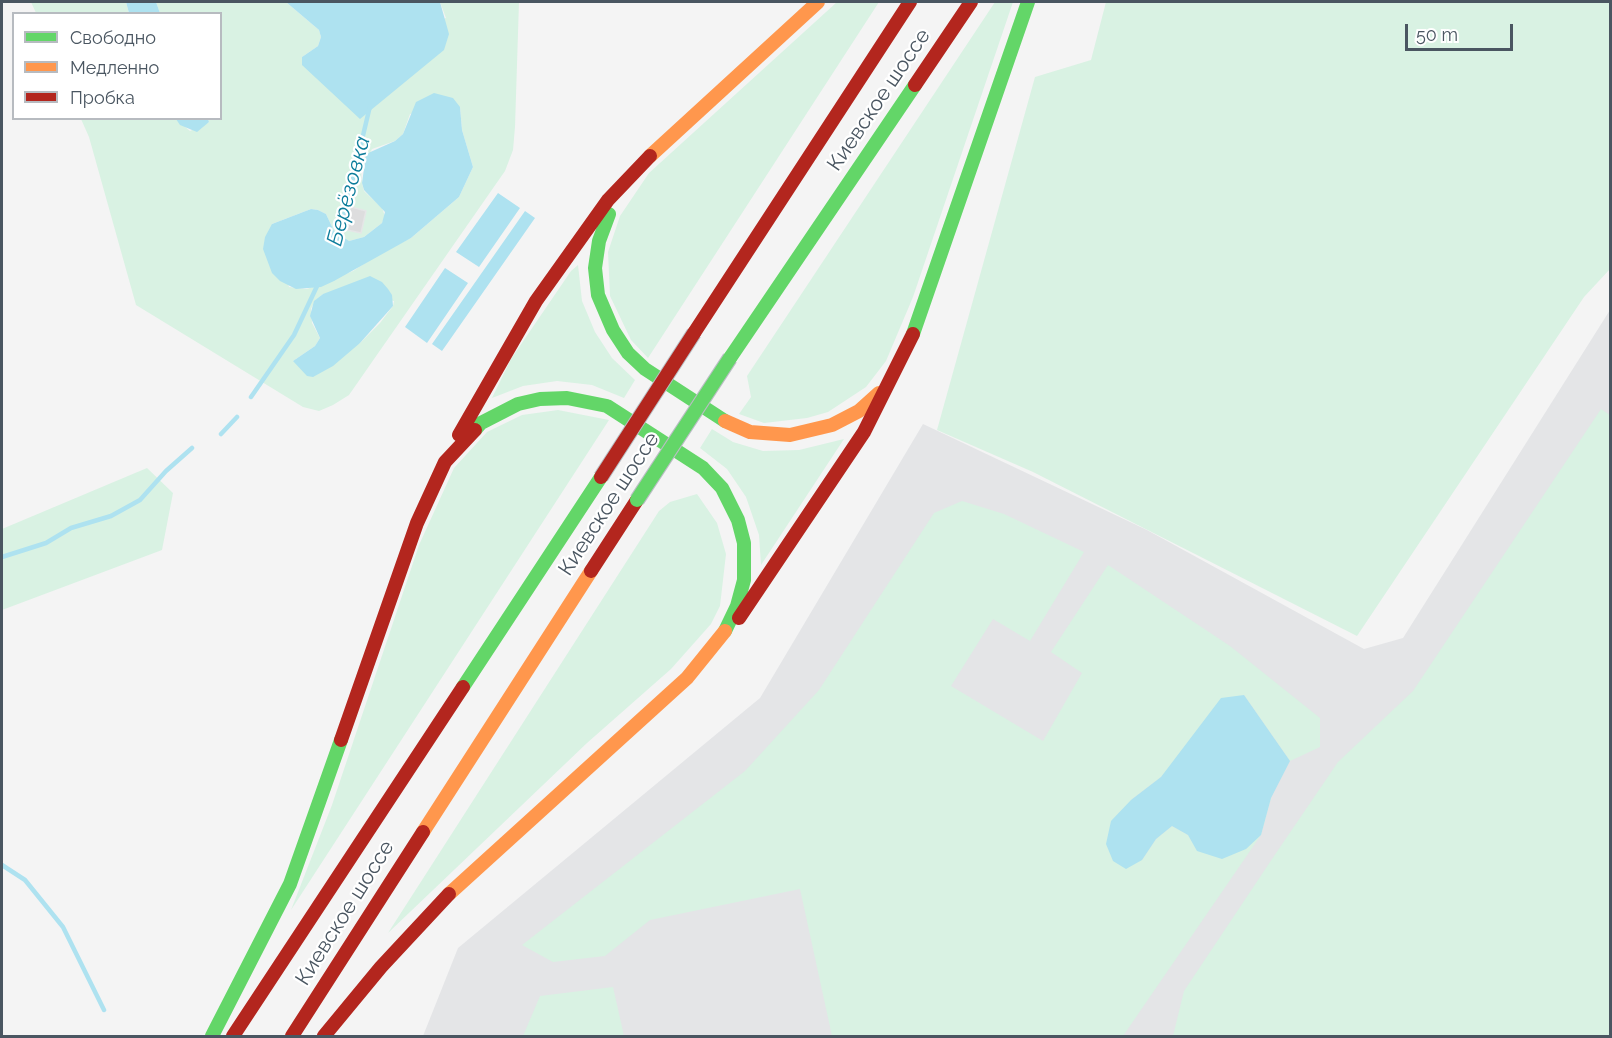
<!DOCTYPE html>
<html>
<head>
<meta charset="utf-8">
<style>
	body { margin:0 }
	#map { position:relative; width:1612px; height:1038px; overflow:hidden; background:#f4f4f4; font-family:Raleway,sans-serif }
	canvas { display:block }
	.frame { position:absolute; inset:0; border:3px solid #4a5661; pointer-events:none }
	.legend { position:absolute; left:12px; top:12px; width:210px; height:108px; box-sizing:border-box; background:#fff; border:2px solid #b7bbc0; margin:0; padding:8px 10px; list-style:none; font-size:18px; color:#4a5661 }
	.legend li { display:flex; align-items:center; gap:12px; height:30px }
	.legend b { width:30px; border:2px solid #b7bbc0 }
	.scale { position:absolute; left:1405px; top:24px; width:108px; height:27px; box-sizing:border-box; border:3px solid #4a5661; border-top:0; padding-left:8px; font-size:18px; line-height:21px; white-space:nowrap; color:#4a5661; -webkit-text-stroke:4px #fff; paint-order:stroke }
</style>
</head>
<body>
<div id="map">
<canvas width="1612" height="1038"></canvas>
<div class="frame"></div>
<ul class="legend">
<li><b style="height:8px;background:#63d668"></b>Свободно</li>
<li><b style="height:8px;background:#ff974d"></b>Медленно</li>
<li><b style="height:8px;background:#b3261e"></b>Пробка</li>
</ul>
<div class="scale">50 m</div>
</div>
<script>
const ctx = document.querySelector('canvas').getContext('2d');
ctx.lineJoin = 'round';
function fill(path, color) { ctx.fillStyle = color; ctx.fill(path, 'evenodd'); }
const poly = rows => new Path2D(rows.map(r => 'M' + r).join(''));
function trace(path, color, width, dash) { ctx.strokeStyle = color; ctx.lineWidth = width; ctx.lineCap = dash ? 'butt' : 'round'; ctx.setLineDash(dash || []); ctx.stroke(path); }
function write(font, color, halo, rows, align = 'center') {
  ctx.font = font + ' Raleway,sans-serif'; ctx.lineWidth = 4.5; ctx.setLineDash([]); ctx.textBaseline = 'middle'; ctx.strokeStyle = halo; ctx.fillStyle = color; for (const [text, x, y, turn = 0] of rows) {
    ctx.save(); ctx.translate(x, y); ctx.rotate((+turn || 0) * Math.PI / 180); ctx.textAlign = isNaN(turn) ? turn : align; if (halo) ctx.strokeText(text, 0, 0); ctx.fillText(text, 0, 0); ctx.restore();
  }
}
const airport = poly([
	[1610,310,1610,1036,423,1036,458,948,760,698,923,424,1147,530,1364,649,1403,638]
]);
const green = poly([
	[31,2,126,2,129,13,36,13],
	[156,2,286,2,319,30,321,37,318,46,302,57,446,18,440,2,519,2,515,127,513,150,505,171,349,395,333,405,319,411,303,407,136,305,89,137,81,119,176,119,190,131,209,122,208,119,220,118,220,14,160,13],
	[460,107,462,130,473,167,459,197,411,238,382,252,353,271,307,289,289,287,272,224,311,209,318,210,326,214,334,231,343,239,349,241,364,237,382,223,385,216,382,208,364,191,362,183,361,171,372,149,395,141,403,134,410,114],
	[348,207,366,211,361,233,343,229],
	[323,294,394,301,393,306,380,323,360,343,293,361,315,346,320,338,312,323,311,309,315,301],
	[837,2,879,2,648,358,631,340,610,296,608,252,620,216,649,173],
	[995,2,1013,2,913,297,886,361,866,387,828,412,807,418,764,423,739,414,751,397,747,376],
	[1106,2,1610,2,1610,269,1584,297,1357,636,1033,472,937,430,1035,77,1091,60],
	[578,265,582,301,595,332,612,358,635,380,624,398,592,385,557,381,523,386,492,398,511,359,571,271],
	[1601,409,1610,415,1610,1036,1173,1036,1184,991,1272,859,1338,762,1413,691],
	[558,410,609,420,291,910,332,805,419,545,454,468,487,432,522,415],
	[712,429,733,442,763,451,799,450,844,439,761,565,759,535,746,497,727,469,700,448],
	[147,468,173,493,162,550,2,610,2,529],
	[697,494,717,523,726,554,720,606,711,624,671,669,587,743,388,933,659,511,670,502],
	[962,501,1004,514,1084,552,1030,641,993,619,951,686,1043,741,1082,673,1051,652,1108,565,1230,646,1320,718,1320,747,1290,761,1244,695,1161,777,1131,800,1142,860,1156,839,1172,826,1188,835,1198,851,1271,798,1261,835,1123,1036,832,1036,800,889,650,920,605,956,553,962,522,945,745,771,819,690,934,513],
	[613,987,624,1036,523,1036,540,996]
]);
const water = poly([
	[126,2,156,2,160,13,129,13],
	[286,2,440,2,449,34,444,50,360,119,302,65,302,57,318,46,321,37,319,30],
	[434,93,453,98,460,107,462,130,473,167,459,197,411,238,334,281,321,287,296,289,280,281,272,273,263,249,265,237,272,224,311,209,318,210,326,214,334,231,349,241,364,237,382,223,385,212,364,190,362,183,366,154,395,141,403,134,416,102],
	[176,119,208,119,209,122,197,132,180,125],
	[498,193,520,208,479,267,456,252],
	[525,211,535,218,442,351,432,344],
	[445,268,468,283,427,343,405,327],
	[370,276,382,282,388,289,392,295,393,306,360,343,333,366,313,377,307,376,293,361,315,346,320,338,310,316,314,301,323,294],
	[1244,695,1290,761,1271,798,1261,835,1246,849,1222,859,1197,851,1188,835,1172,826,1156,839,1142,860,1126,869,1113,861,1106,844,1111,821,1131,800,1161,777,1221,698]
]);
const stream = poly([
	[338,241,370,106],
	[251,397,294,335,318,284],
	[221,434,237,417],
	[2,557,46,543,71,528,111,516,140,500,166,471,192,448],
	[2,865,25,880,63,927,104,1010]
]);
const building = poly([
	[348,206,366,211,361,233,343,229,348,206]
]);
const fast = poly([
	[609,214,599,241,595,268,598,295,613,330,628,353,645,369,725,421],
	[913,334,1028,2],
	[730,358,915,85],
	[475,430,481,423,518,404,540,399,567,398,607,406,703,468,722,488,738,520,744,543,744,580,737,606,725,631],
	[463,687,601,477],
	[212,1036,290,884,341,740]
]);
const slow = poly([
	[650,156,818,2],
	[725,421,750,432,790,435,832,425,859,411,879,393],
	[423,832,591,571],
	[449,894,687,678,725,631]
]);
const jam = poly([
	[915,85,971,2],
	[694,333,910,2],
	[459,435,536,301,608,200,650,156],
	[591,571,637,500],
	[739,618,864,432,913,334],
	[341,740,417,523,445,462,475,430],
	[233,1036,463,687],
	[292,1036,423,832],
	[324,1036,381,967,449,894]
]);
const fastBridge = poly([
	[637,500,730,358]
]);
const jamBridge = poly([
	[601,477,694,333]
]);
const streetNames = [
	["Киевское шоссе",879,100,-56],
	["Киевское шоссе",609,504,-57],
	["Киевское шоссе",345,913,-58]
];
const waterNames = [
	["Берёзовка",349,191,-75]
];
fill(airport, '#e4e5e7');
fill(green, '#d9f2e3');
fill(water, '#aee2f0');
trace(stream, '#aee2f0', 4.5);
fill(building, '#ddddde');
trace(building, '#e5e6e7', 1.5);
trace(fast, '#63d668', 14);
trace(slow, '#ff974d', 14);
trace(jam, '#b3261e', 14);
trace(fastBridge, '#b9bec3', 16, []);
trace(jamBridge, '#b9bec3', 16, []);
trace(fastBridge, '#63d668', 14);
trace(jamBridge, '#b3261e', 14);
write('21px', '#4a5661', '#fff', streetNames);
write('italic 22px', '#0c7c9b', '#fff', waterNames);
</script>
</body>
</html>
